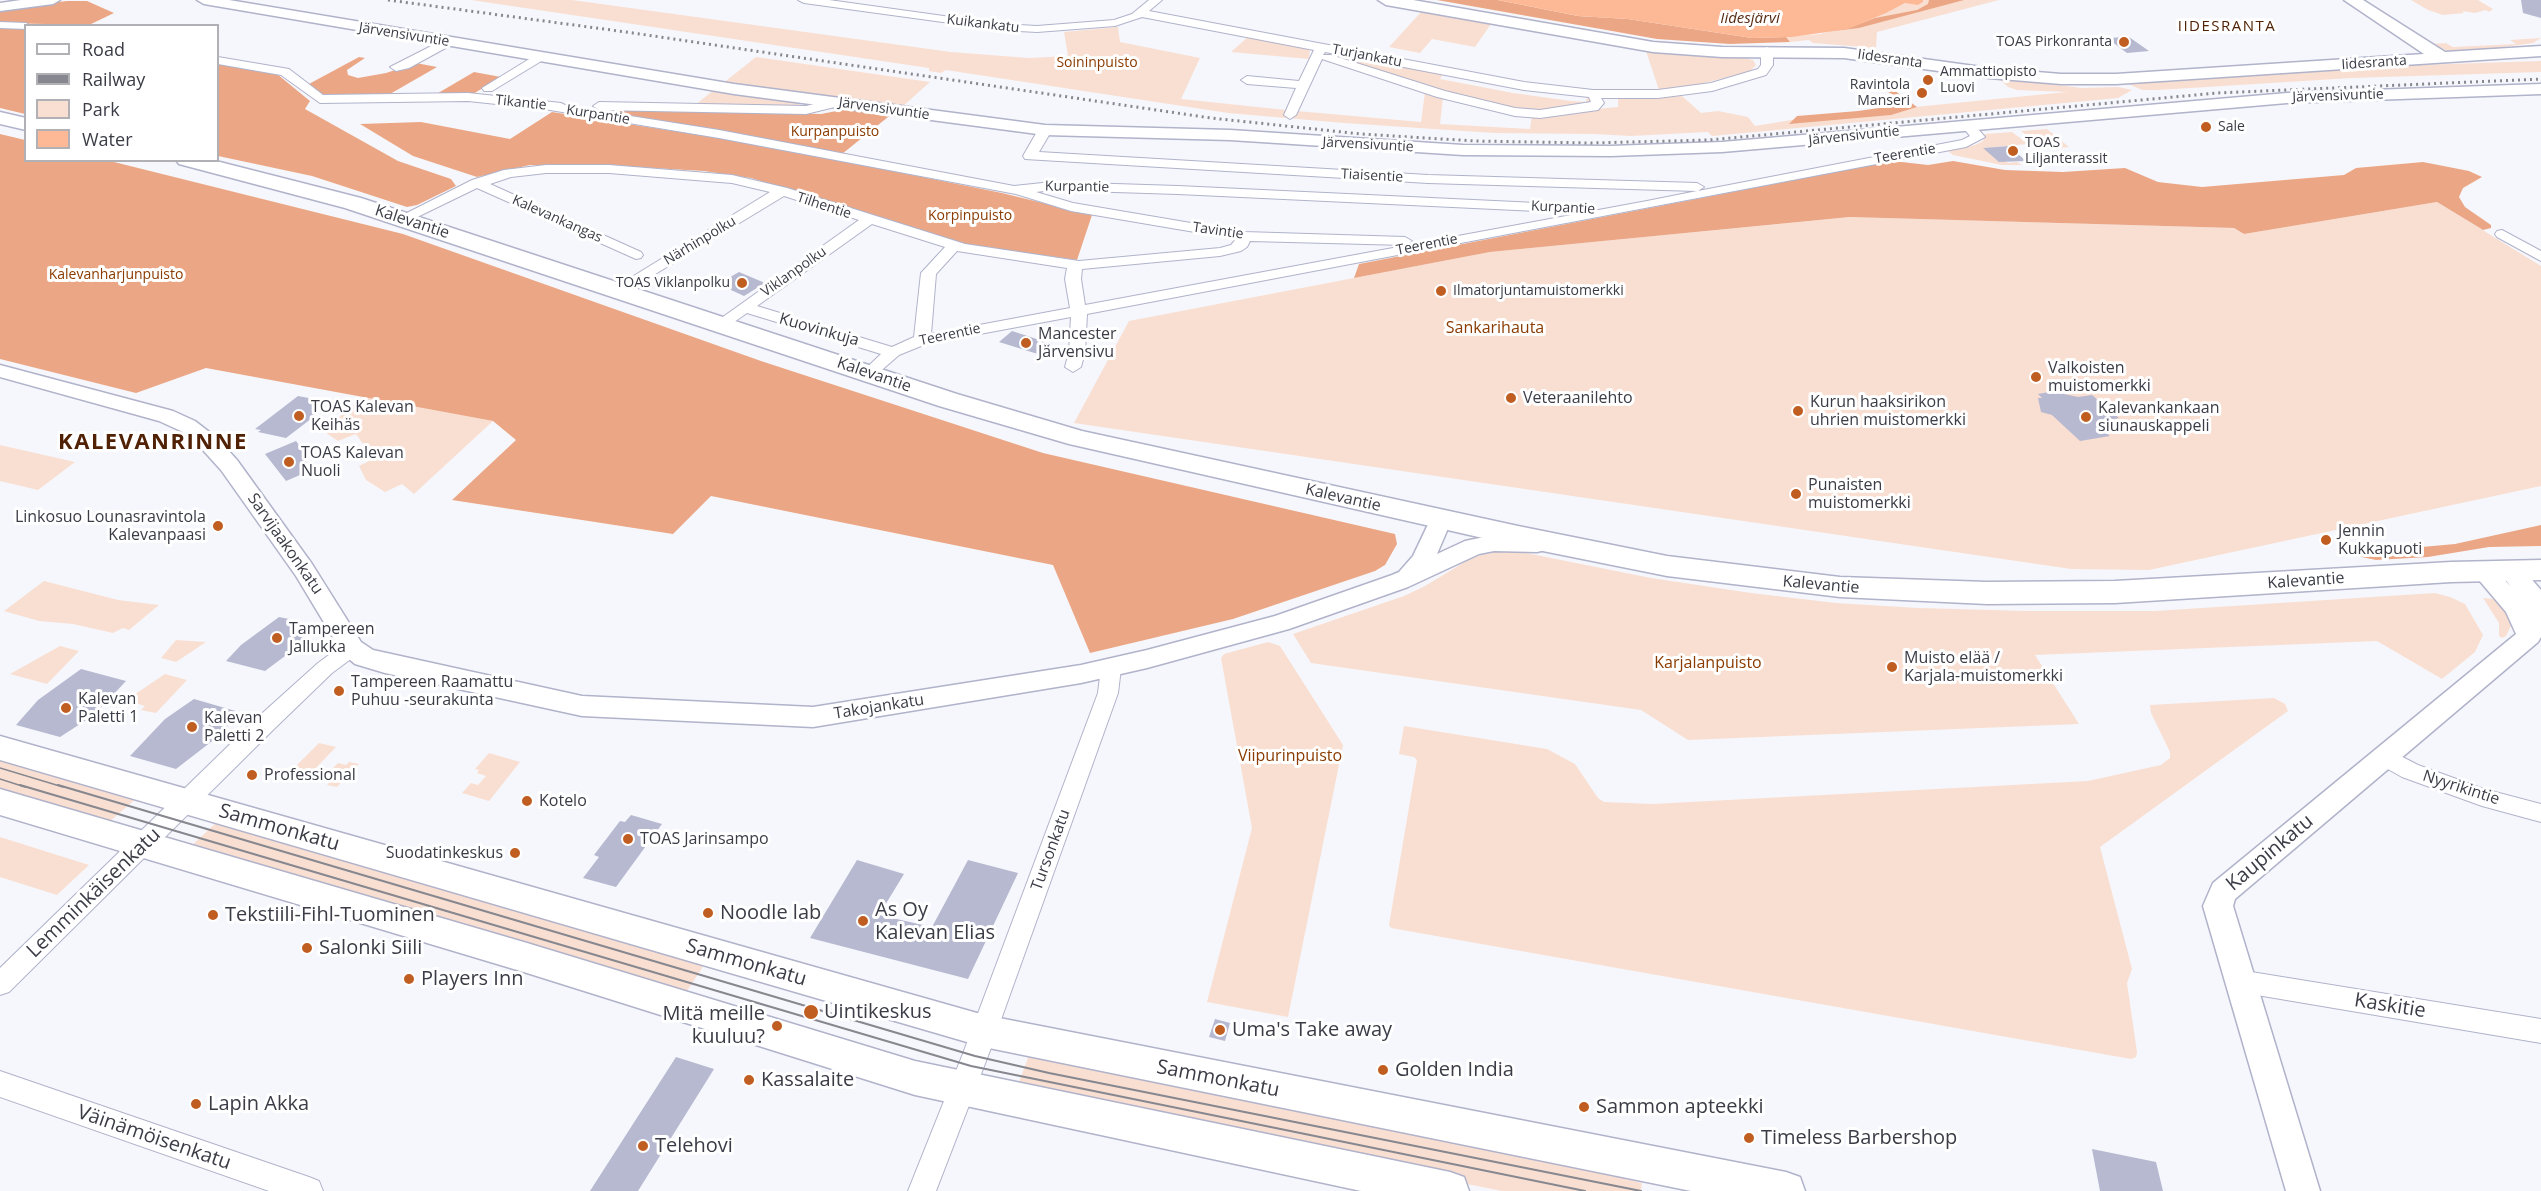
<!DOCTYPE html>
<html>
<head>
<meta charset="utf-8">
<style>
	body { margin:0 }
	#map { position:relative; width:2541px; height:1191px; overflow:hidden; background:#f6f7fc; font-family:"Open Sans",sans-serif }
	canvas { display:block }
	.legend { position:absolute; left:24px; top:24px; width:195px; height:138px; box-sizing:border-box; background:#fff; border:2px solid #b1b1b5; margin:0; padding:8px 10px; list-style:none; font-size:18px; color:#3b3c46 }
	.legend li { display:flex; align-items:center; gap:12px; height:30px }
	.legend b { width:30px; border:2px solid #b1b1b5 }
</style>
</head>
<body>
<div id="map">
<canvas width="2541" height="1191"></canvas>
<ul class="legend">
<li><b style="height:8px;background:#fff"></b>Road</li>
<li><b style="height:8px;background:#86878f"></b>Railway</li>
<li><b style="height:16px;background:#f9dfd2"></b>Park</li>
<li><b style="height:16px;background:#fdb895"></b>Water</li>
</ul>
</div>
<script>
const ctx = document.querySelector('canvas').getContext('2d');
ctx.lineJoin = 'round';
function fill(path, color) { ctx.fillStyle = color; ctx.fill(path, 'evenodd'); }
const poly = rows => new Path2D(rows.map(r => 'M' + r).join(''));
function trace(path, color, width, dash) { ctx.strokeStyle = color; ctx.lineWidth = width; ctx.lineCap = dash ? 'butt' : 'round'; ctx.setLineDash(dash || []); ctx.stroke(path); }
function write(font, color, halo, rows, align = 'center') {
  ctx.font = font + ' "Open Sans",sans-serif'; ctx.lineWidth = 6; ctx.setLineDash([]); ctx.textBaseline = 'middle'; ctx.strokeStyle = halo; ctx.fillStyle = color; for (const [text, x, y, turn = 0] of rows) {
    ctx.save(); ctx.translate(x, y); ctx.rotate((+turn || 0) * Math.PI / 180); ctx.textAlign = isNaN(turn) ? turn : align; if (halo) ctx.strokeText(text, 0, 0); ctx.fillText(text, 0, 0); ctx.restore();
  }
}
const green = poly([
	[471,0,572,0,951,52,1029,58,1068,56,1064,32,1118,27,1120,42,1200,58,1181,99,1286,110,1291,98,1301,99,1297,111,1421,122,1425,92,1443,97,1440,124,1530,129,1532,115,1618,107,1618,99,1682,96,1701,113,1718,111,1748,117,1755,126,1803,118,2067,92,2017,90,2008,87,1998,78,2082,88,2118,87,2132,90,2118,98,1712,136,1708,132,1631,136,1594,134,1494,133,1344,123,1228,113,946,70,941,73,929,71,929,68],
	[1923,0,1999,0,1877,32,1876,48,1813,43,1809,40,1790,42,1786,37,1820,34,1875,18,1907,2,1918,5,1923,2],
	[2411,0,2478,0,2493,9,2489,12,2486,10,2475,13,2462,11,2464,13,2443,15,2428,10],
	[1422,11,1491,24,1475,47,1432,39,1420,53,1389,47],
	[1248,37,1310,48,1309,59,1231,52],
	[2541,38,2533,43,2496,48,2448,51,2431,44,2446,43,2453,47,2516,44,2510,40],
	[1646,51,1744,58,1753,60,1756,65,1749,72,1700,84,1659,90],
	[1331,53,1443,74,1440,79,1513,93,1571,101,1586,102,1587,98,1591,98,1592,104,1557,112,1502,108,1327,57,1324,54],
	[756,57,930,82,901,108,722,84],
	[2541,61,2541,72,2352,78,2158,90,2142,90,2126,83,2417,65],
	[715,89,795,102,801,105,695,105],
	[2047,129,2069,147,2057,148,2051,144,2038,145,2021,131],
	[2012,132,2028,144,1984,148,2008,163,2017,162,2022,165,2002,165,1953,155,1948,151,1975,145,1983,141,1985,134],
	[2437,202,2541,266,2541,486,2149,570,2071,569,1074,423,1129,321,1490,252,1851,217,2234,228,2244,234],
	[363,397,493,421,414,494,402,484,385,492,366,480,359,466,377,457,371,455,356,434,338,441,323,431],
	[0,445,75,462,38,490,0,481],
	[1500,551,1526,553,1651,578,1751,593,1836,603,1918,608,2028,611,2155,611,2435,593,2450,597,2465,604,2483,635,2475,652,2442,679,2377,641,2035,655,2079,724,1688,740,1641,710,1311,663,1293,634,1404,596,1425,586,1473,557],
	[44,581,118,600,159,605,129,630,123,628,113,633,73,624,39,621,4,611],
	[2483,598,2493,599,2507,605,2513,622,2506,636,2502,638,2499,636,2499,623],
	[176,640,206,642,176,662,161,658],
	[1268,642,1280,646,1343,745,1288,1017,1207,1002,1252,828,1221,658,1224,654],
	[60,646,79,651,47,684,10,674],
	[165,674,187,680,156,713,141,710,145,706,132,702,128,706,122,703],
	[2274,698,2285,704,2288,711,2100,847,2132,969,2127,983,2137,1052,2136,1057,2131,1059,1391,928,1389,925,1417,760,1414,757,1399,754,1404,726,1547,749,1575,764,1598,798,1604,802,1652,804,2088,781,2161,765,2170,758,2170,752,2151,713,2150,705],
	[319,743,336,747,312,772,305,771,299,777,288,774],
	[489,753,520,762,489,801,462,793,471,783,478,785,486,776,477,773,479,770,475,769],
	[0,754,139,796,108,823,0,792],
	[349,762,359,764,337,787,327,785,333,778,326,775,338,763,346,765],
	[218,821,708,959,683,997,188,849],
	[0,837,89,865,57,895,0,877],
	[1029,1055,1625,1167,1625,1179,1642,1183,1641,1191,1502,1191,1211,1133,1016,1090]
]);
const forest = poly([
	[1437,0,1498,0,1578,16,1628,19,1752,38,1786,37,1790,42,1730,44,1657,39],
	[1929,0,1964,0,1859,28,1833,31,1849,28,1875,18,1917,10,1928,4],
	[67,1,87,1,114,13,89,25,0,23,0,9],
	[0,28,25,29,25,114,0,108],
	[359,57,365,58,347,70,348,75,358,78,386,73,416,63,437,67,383,98,327,98,307,85],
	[218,64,277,74,310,101,305,109,398,161,451,179,456,186,417,205,407,207,312,176,218,156],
	[474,72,501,77,473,94,433,96],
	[1880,80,1917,107,1891,115,1789,124,1797,116,1858,111,1893,106,1908,108,1909,106,1902,99,1876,86],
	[592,108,821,114,847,109,893,113,842,154,588,111],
	[552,112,718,138,843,161,1002,193,1092,215,1077,260,964,244,751,178,704,171,618,166,530,165,477,177,413,156,360,124,421,122,510,139],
	[0,134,25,140,26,160,110,161,403,234,761,361,1043,453,1395,534,1397,544,1385,565,1375,571,1233,619,1090,653,1053,565,711,496,673,534,452,500,516,440,493,421,206,368,136,393,0,359],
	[1893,161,1928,165,1953,161,2005,170,2063,172,2125,168,2158,182,2202,187,2344,175,2356,168,2423,162,2469,171,2482,177,2463,188,2459,197,2465,207,2491,225,2491,228,2483,230,2437,202,2244,234,2234,228,1850,217,1490,252,1354,278,1359,264],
	[2541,525,2541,546,2489,547,2428,557,2376,560,2357,556,2355,553,2455,544]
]);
const water = poly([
	[1498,0,1923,0,1923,2,1918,5,1905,3,1886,13,1848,29,1792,37,1752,38,1628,19,1578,16]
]);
const building = poly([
	[2521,0,2541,0,2541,18,2523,13],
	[2129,37,2149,51,2127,53,2107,38],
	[2009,146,2026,161,1999,162,1983,148],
	[739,272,765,283,744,296,718,284],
	[1012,331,1052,344,1041,355,999,342],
	[2060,390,2064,394,2078,397,2092,395,2119,418,2106,421,2115,429,2104,431,2110,436,2080,441,2052,415,2041,412,2038,398,2042,398,2038,394],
	[298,396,324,401,318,406,322,407,313,414,316,415,286,438,258,432,261,430,255,429],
	[296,441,308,457,304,459,309,465,304,467,307,472,286,481,265,454],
	[279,617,294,620,289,625,310,630,289,653,265,671,226,661,241,645],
	[81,669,126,681,94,715,60,737,16,725,38,700],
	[194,699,239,712,220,735,176,769,130,756,165,719],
	[631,815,662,824,616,887,583,878,599,857,594,855,620,821,625,822],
	[857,860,904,874,879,915,932,927,968,860,1018,873,968,979,810,938],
	[1215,1019,1230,1023,1225,1041,1209,1037],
	[676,1057,714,1069,638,1191,590,1191],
	[2092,1149,2156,1162,2163,1191,2100,1191]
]);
const minor = poly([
	[798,0,829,0,1001,24,1037,26,1114,20,1132,14,1149,0,1162,0,1149,11,1524,82,1593,90,1658,90,1711,83,1758,69,1761,65,1761,51,1767,47,1773,51,1773,65,1766,75,1712,91,1658,98,1601,98,1604,103,1598,110,1540,118,1515,116,1437,97,1322,59,1296,115,1290,119,1284,115,1296,88,1247,84,1241,80,1247,76,1299,81,1314,50,1142,17,1115,26,1037,32,1001,30,804,3,798,0],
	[1325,52,1524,90,1589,97,1591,102,1540,110,1515,108,1445,91,1331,55,1323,55,1325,52],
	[0,22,26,23,31,26,26,26,26,29,0,28,0,22],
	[447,38,453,42,451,45,409,68,396,71,390,67,447,38],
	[539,53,545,57,543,60,492,91,484,91,482,88,539,53],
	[218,57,289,69,323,95,468,93,561,103,567,106,719,130,1014,186,1052,182,1178,186,1579,205,1586,209,1579,213,1178,194,1052,190,1036,192,1073,203,1244,232,1405,237,1412,241,1405,245,1250,241,1247,247,1241,251,1220,256,1082,269,1081,279,1085,305,1647,201,1697,191,1428,183,1025,159,1023,156,1038,130,1045,126,1052,130,1039,152,1428,175,1697,183,1704,187,1698,191,1962,140,1970,136,1961,125,1967,121,1972,122,1985,137,1966,147,1087,314,1085,352,1081,367,1073,372,1065,367,1069,352,1071,317,926,344,899,355,875,376,869,378,861,373,881,354,747,313,727,327,715,327,713,324,859,220,784,196,619,296,611,291,614,288,770,192,732,183,609,173,546,173,511,177,490,184,641,252,643,255,641,258,636,259,477,188,407,222,402,223,395,219,472,180,504,170,546,165,609,165,732,175,787,188,965,244,1079,261,1220,248,1231,245,1236,239,1071,211,1016,194,719,138,544,109,468,101,320,103,281,75,218,64,218,57],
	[872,224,945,247,921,273,914,337,892,347,757,306,872,224],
	[957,251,1067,268,1065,279,1070,308,931,334,936,274,957,251],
	[835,99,839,100,841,103,839,106,806,114,599,110,593,106,599,102,806,106,835,99],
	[2502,230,2541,251,2541,261,2497,237,2495,234,2497,231,2502,230],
	[352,641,359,643,362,648,359,653,332,673,274,729,9,992,0,995,0,968,258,717,318,663,345,643,352,641],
	[1111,660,1118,663,1121,668,1118,693,988,1056,936,1191,908,1191,962,1056,1098,693,1101,668,1104,663,1111,660],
	[2385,748,2418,765,2484,789,2541,804,2541,822,2482,806,2402,777,2377,763,2374,757,2377,751,2385,748],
	[2239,970,2541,1019,2541,1043,2239,992,2230,989,2227,981,2230,973,2239,970],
	[0,1071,309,1177,319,1181,323,1191,269,1191,0,1097,0,1071]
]);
const tertiary = poly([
	[21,0,60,0,53,4,0,11,0,3,21,0],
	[197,0,229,0,734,84,1045,125,1230,130,1463,145,1611,146,1722,142,2287,93,2541,84,2541,94,2287,103,1722,152,1611,156,1463,155,1230,140,1045,135,734,94,204,4,197,0],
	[0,365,173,411,195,421,217,438,237,460,312,564,361,642,373,650,582,696,813,707,1081,665,1147,650,1275,616,1392,575,1399,572,1413,556,1433,514,1441,511,1449,514,1452,519,1437,554,1465,541,1494,535,1537,536,1545,538,1549,544,1545,550,1537,552,1494,551,1479,554,1408,587,1289,629,1147,668,1081,683,813,727,582,716,385,673,355,664,343,654,296,576,221,470,201,448,181,431,159,421,0,377,0,365],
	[2511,563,2519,565,2541,590,2541,637,2538,642,2235,899,2233,906,2320,1191,2286,1191,2203,906,2213,883,2516,634,2506,612,2473,573,2477,567,2485,565,2493,567,2511,587,2499,571,2503,565,2511,563]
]);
const secondary = poly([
	[1378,0,1413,0,1653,42,1722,47,1844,48,1989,68,2061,74,2116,74,2424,54,2344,0,2363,0,2445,52,2541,46,2541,56,2116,84,2061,84,1989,78,1844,58,1722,57,1653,52,1386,5,1378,0],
	[0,736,984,1015,1786,1172,1800,1177,1805,1191,1691,1191,984,1047,0,760,0,736],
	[0,789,527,943,915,1061,1450,1172,1464,1177,1469,1191,1361,1191,915,1095,527,973,0,815,0,789]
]);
const primary = poly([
	[0,112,26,118,26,130,0,124,0,112],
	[176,160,212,160,361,198,957,394,1082,431,1518,526,1667,556,1840,577,1987,582,2115,581,2451,562,2541,560,2541,580,2451,582,2115,603,1987,604,1840,597,1667,576,1518,546,1069,444,939,406,345,208,179,164,176,160]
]);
const tramFar1 = poly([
	[0,768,63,787],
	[0,779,25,787]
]);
const tram = poly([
	[20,785,971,1066,1585,1191],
	[58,785,975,1056,1049,1073,1641,1191]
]);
const rail = poly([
	[388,0,626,32,1211,118,1361,134,1475,141,1591,143,1709,140,2217,93,2541,79]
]);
const markers = [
	[2124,42,6,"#c05e22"],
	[1928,80,6,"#c05e22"],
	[1922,93,6,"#c05e22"],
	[2206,127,6,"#c05e22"],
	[2013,151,6,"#c05e22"],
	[742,283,6,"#c05e22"],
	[1441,291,6,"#c05e22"],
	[1026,343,6,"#c05e22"],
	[2036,377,6,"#c05e22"],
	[1511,398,6,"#c05e22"],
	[1798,411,6,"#c05e22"],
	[299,416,6,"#c05e22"],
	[2086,417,6,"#c05e22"],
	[289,462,6,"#c05e22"],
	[1796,494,6,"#c05e22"],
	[218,526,6,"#c05e22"],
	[2326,540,6,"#c05e22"],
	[277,638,6,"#c05e22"],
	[1892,667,6,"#c05e22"],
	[339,691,6,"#c05e22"],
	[66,708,6,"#c05e22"],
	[192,727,6,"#c05e22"],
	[252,775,6,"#c05e22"],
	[527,801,6,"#c05e22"],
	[628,839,6,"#c05e22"],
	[515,853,6,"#c05e22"],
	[708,913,6,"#c05e22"],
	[213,915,6,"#c05e22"],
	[863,921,6,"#c05e22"],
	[307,948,6,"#c05e22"],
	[409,979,6,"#c05e22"],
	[811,1012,8,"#c05e22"],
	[777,1026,6,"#c05e22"],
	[1220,1030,6,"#c05e22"],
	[1383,1070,6,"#c05e22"],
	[749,1080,6,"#c05e22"],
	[196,1104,6,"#c05e22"],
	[1584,1107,6,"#c05e22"],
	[1749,1138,6,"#c05e22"],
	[643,1146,6,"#c05e22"]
];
const farStreetnames = [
	["Kuikankatu",983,24,7],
	["Järvensivuntie",404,35,9],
	["Turjankatu",1367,56,11],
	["Iidesranta",1890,59,8],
	["Iidesranta",2374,63,-4],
	["Järvensivuntie",2338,96,-2],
	["Tikantie",521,103,6],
	["Järvensivuntie",884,109,8],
	["Kurpantie",598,115,9],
	["Järvensivuntie",1854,136,-6],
	["Järvensivuntie",1368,145,3],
	["Teerentie",1905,154,-10],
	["Tiaisentie",1372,176,3],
	["Kurpantie",1077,187,1],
	["Tilhentie",824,206,18],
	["Kurpantie",1563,208,3],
	["Kalevankangas",557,219,24],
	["Tavintie",1218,231,8],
	["Närhinpolku",700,241,-31],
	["Teerentie",1427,245,-11],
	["Viklanpolku",794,272,-35],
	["Teerentie",950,335,-12]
];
const farPoinames = [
	["TOAS Pirkonranta",2112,42,"right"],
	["Ammattiopisto",1940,72],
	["Luovi",1940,88],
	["Ravintola",1910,85,"right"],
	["Manseri",1910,101,"right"],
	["Sale",2218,127],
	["TOAS",2025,143],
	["Liljanterassit",2025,159],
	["TOAS Viklanpolku",730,283,"right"],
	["Ilmatorjuntamuistomerkki",1453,291]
];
const farParknames = [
	["Soininpuisto",1097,63],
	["Kurpanpuisto",835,132],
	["Korpinpuisto",970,216],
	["Kalevanharjunpuisto",116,275]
];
const farWaternames = [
	["Iidesjärvi",1750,19]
];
const farNeighbourhoodnames = [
	["IIDESRANTA",2227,27]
];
const streetNames = [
	["Kalevantie",412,222,18],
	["Kuovinkuja",819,330,16],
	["Kalevantie",874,375,19],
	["Kalevantie",1343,498,13],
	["Sarvijaakonkatu",285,544,55],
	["Kalevantie",2306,581,-4],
	["Kalevantie",1821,585,5],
	["Takojankatu",879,707,-9],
	["Nyyrikintie",2461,788,18],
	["Tursonkatu",1051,850,-70]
];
const parkNames = [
	["Sankarihauta",1495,328],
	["Karjalanpuisto",1708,663],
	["Viipurinpuisto",1290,756]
];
const poiNames = [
	["Mancester",1038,334],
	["Järvensivu",1038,352],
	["Valkoisten",2048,368],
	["muistomerkki",2048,386],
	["Veteraanilehto",1523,398],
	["Kurun haaksirikon",1810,402],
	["uhrien muistomerkki",1810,420],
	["TOAS Kalevan",311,407],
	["Keihäs",311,425],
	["Kalevankankaan",2098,408],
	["siunauskappeli",2098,426],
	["TOAS Kalevan",301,453],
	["Nuoli",301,471],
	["Punaisten",1808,485],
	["muistomerkki",1808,503],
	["Linkosuo Lounasravintola",206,517,"right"],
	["Kalevanpaasi",206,535,"right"],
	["Jennin",2338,531],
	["Kukkapuoti",2338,549],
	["Tampereen",289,629],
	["Jallukka",289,647],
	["Muisto elää /",1904,658],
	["Karjala-muistomerkki",1904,676],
	["Tampereen Raamattu",351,682],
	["Puhuu -seurakunta",351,700],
	["Kalevan",78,699],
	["Paletti 1",78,717],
	["Kalevan",204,718],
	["Paletti 2",204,736],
	["Professional",264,775],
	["Kotelo",539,801],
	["TOAS Jarinsampo",640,839],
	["Suodatinkeskus",503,853,"right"]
];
const nearStreetnames = [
	["Sammonkatu",279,828,16],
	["Kaupinkatu",2270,853,-40],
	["Lemminkäisenkatu",94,893,-44],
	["Sammonkatu",746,963,16],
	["Kaskitie",2390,1006,9],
	["Sammonkatu",1218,1079,11],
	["Väinämöisenkatu",154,1138,19]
];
const nearPoinames = [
	["As Oy",875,910],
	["Kalevan Elias",875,933],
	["Noodle lab",720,913],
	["Tekstiili-Fihl-Tuominen",225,915],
	["Salonki Siili",319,948],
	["Players Inn",421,979],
	["Uintikeskus",824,1012],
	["Mitä meille",765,1014,"right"],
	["kuuluu?",765,1037,"right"],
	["Uma's Take away",1232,1030],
	["Golden India",1395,1070],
	["Kassalaite",761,1080],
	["Lapin Akka",208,1104],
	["Sammon apteekki",1596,1107],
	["Timeless Barbershop",1761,1138],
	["Telehovi",655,1146]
];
const districtNames = [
	["KALEVANRINNE",153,443]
];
fill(green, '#f9dfd2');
fill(forest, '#eba785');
fill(water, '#fdb895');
fill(building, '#b6b9d0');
trace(minor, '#b0b3ca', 2);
trace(tertiary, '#b0b3ca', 3);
trace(secondary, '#b0b3ca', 3);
trace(primary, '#b0b3ca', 3);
fill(minor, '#fff');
fill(tertiary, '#fff');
fill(secondary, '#fff');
fill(primary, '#fff');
trace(tramFar1, '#86878f', 1.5);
trace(tram, '#86878f', 2);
trace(rail, '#86878f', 3, [2, 4]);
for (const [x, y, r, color] of markers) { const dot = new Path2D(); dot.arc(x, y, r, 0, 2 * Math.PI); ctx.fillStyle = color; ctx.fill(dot); trace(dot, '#fff', 2); }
write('14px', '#3b3c46', '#fff', farStreetnames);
write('14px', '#3b3c46', '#fff', farPoinames, 'left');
write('14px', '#8a3b01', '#fff', farParknames);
write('italic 15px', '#562a12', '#fff', farWaternames);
ctx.letterSpacing = '1.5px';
write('15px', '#502104', '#fff', farNeighbourhoodnames);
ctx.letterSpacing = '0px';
write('16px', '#3b3c46', '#fff', streetNames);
write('16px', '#8a3b01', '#fff', parkNames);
write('16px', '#3b3c46', '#fff', poiNames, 'left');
write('20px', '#3b3c46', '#fff', nearStreetnames);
write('20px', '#3b3c46', '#fff', nearPoinames, 'left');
ctx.letterSpacing = '1.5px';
write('bold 22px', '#502104', '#fff', districtNames);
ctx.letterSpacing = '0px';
</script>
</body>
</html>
